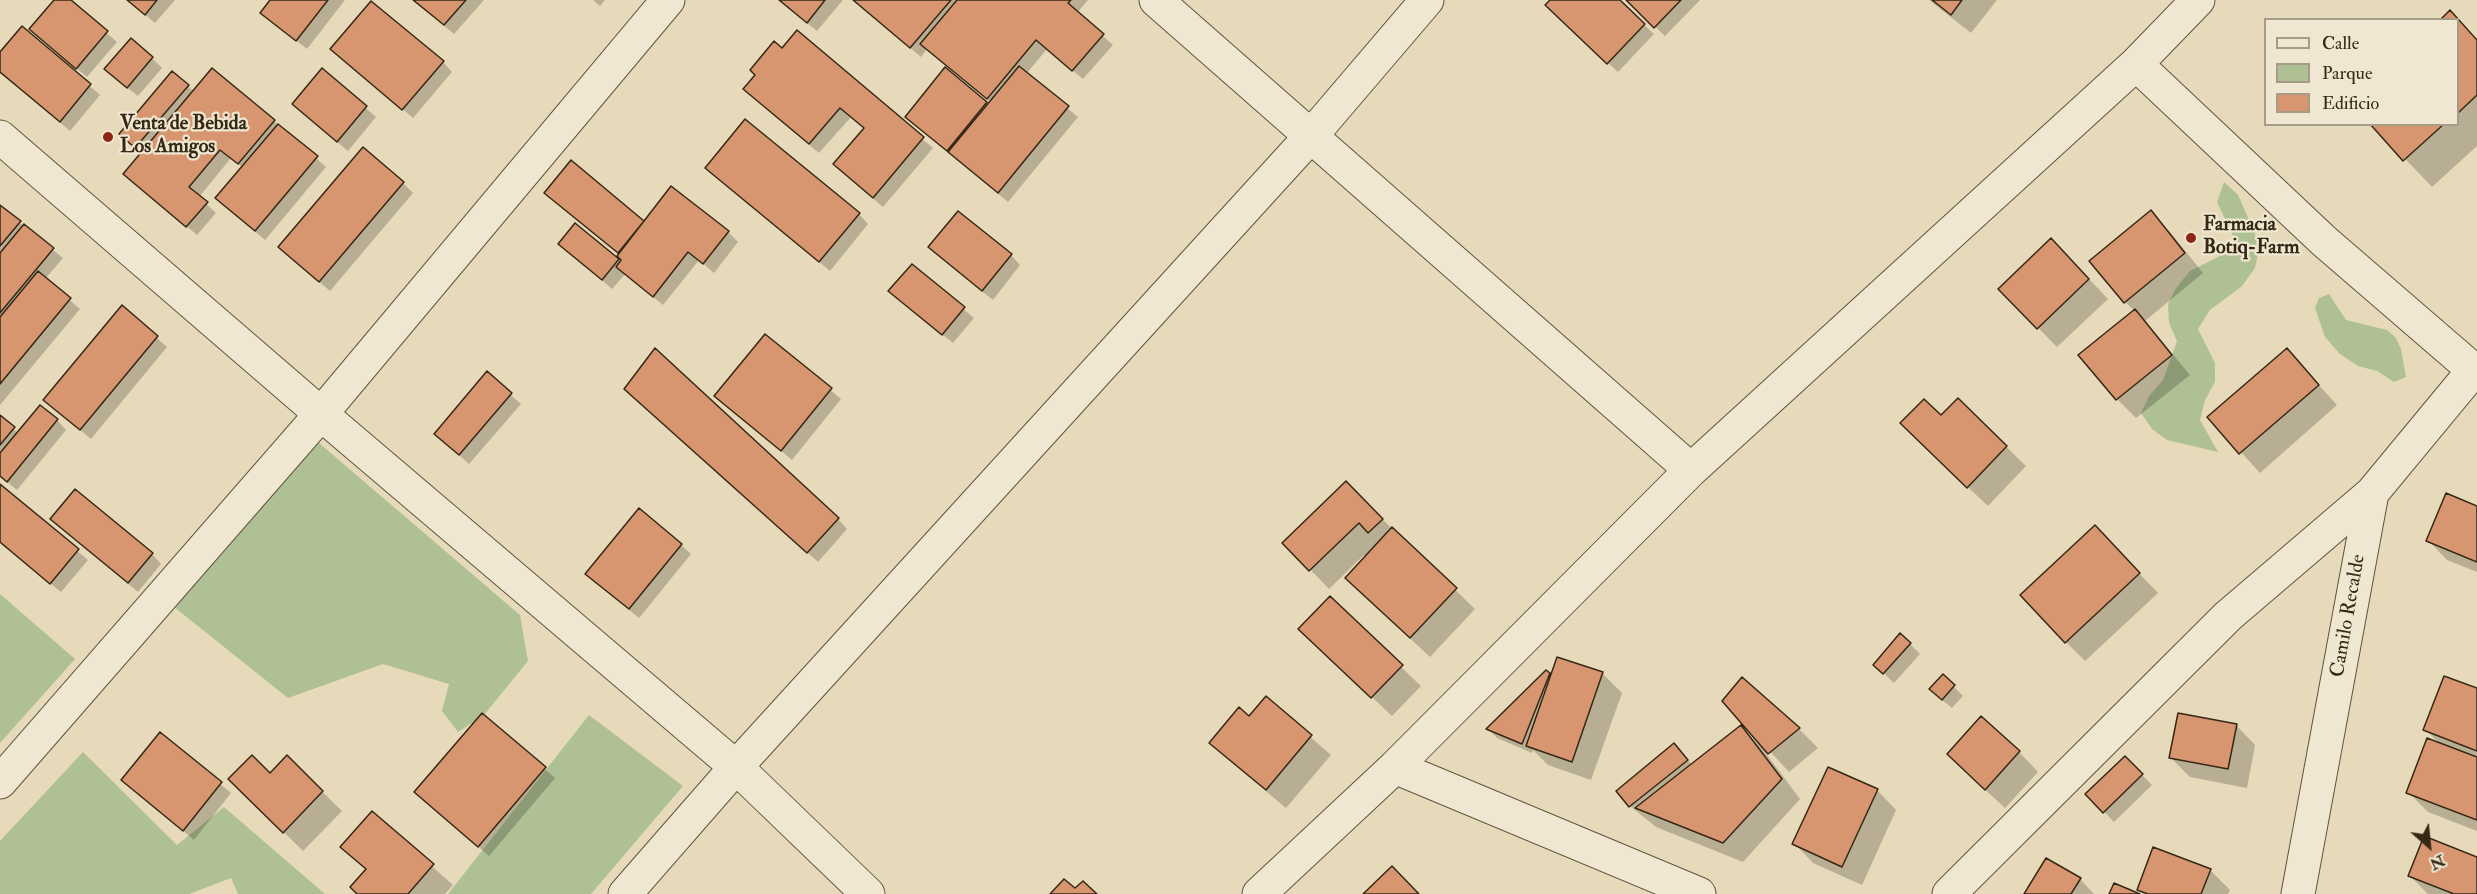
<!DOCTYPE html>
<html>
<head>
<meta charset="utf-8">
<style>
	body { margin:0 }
	#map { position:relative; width:2477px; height:894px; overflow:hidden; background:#e6daba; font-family:"IM FELL Double Pica",serif }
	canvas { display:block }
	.legend { position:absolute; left:2264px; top:18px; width:195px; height:108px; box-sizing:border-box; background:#efe7d2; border:2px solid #a59b86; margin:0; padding:8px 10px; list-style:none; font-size:18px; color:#352815 }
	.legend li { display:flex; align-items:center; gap:12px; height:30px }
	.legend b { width:30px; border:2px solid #a59b86 }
	.north { position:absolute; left:2399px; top:816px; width:60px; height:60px; -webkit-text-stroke:4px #efe7d2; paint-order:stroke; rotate:153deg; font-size:16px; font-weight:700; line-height:24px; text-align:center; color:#352815 }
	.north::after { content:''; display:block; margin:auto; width:21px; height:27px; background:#352815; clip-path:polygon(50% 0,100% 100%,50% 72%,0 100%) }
</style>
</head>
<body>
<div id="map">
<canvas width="2477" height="894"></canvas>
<ul class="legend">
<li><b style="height:8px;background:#efe7d2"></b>Calle</li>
<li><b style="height:16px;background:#afc194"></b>Parque</li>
<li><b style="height:16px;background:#d79570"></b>Edificio</li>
</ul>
<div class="north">N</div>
</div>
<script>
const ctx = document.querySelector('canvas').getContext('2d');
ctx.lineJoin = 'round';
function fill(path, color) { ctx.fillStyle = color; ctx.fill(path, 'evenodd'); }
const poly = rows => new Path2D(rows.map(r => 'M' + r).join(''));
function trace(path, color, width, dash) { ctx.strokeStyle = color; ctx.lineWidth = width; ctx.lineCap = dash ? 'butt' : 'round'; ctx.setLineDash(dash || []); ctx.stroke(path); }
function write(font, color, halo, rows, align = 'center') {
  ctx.font = font + ' "IM FELL Double Pica",serif'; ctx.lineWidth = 4.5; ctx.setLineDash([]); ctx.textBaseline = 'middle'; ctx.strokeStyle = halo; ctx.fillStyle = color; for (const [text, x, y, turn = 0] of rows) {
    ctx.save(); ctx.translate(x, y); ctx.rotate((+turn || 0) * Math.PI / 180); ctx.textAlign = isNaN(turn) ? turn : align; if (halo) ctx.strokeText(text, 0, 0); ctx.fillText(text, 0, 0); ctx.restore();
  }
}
const green = poly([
	[2224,182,2238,195,2254,231,2259,249,2255,268,2242,286,2210,310,2198,329,2215,363,2215,382,2205,400,2200,420,2218,452,2167,440,2152,429,2141,413,2149,396,2163,380,2177,341,2169,323,2168,304,2176,288,2190,271,2224,254,2234,238,2217,202],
	[2329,294,2346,320,2387,330,2396,338,2401,349,2406,377,2394,382,2377,371,2358,366,2340,354,2325,337,2315,308,2319,298],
	[312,437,520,615,528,661,484,715,458,732,442,711,449,684,383,664,288,698,174,607],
	[0,594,75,659,0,743],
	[589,715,683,786,591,894,448,894],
	[83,752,177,845,224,807,325,894,238,894,231,878,189,894,0,894,0,841]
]);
const shadow = poly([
	[56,0,69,0,117,42,87,77,41,39],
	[128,0,175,0,155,23],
	[272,0,345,0,307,49,262,13],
	[413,0,484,0,454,34],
	[593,0,605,0,600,6],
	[779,0,843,0,817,31],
	[854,0,1088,0,1077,13,1113,45,1083,79,1047,49,1026,74,1078,117,1008,202,917,126,946,70,988,105,991,102,927,49,921,57],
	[1552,0,1618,0,1654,34,1618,72,1557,15],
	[1627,0,1700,0,1665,36],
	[1929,0,1997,0,1971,33],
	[2458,20,2477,39,2477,146,2432,187,2372,124,2458,124],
	[22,28,100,95,70,131,0,72,0,54],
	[797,32,933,148,883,207,845,174,865,129,851,117,819,153,755,99,782,50],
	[332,49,443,62,452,72,413,118],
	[152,58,162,68,138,96,116,79],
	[322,70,376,117,348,151,303,113],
	[188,86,194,92,274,121,326,167,265,240,227,208,243,168,231,158,199,197,216,213,197,235,125,174,142,153,131,144],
	[571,162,644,223,728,232,738,242,714,273,699,260,663,305,625,274,612,289,560,244,618,260,621,263,623,260,620,254,546,193],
	[707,168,859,214,868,224,830,271],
	[403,183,413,193,330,291,290,257],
	[0,207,63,258,45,279,80,309,0,405],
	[2150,213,2170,232,2203,273,2145,321,2190,375,2136,418,2117,399,2135,311,2125,302],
	[1011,255,1020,265,993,300,940,257],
	[2071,260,2108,299,2057,347,2000,289],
	[912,266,974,318,953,343,900,301],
	[122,307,167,347,91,439,45,400],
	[766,336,841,399,792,460,716,396],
	[2287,350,2337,405,2260,473,2209,417],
	[487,374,521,404,469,464,436,434],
	[636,399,838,519,847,529,818,562],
	[1958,400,2026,466,1988,506,1921,443],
	[0,417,18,433,57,420,66,430,17,490,0,476],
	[1346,484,1475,609,1430,657,1366,597,1366,557,1364,555,1329,589,1285,543],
	[0,486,88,560,61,592,0,542],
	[2477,508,2477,572,2447,560,2428,540],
	[62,529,152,554,161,564,138,592],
	[681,545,691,554,639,618,597,584],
	[2114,547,2158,593,2085,661,2066,642],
	[1330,599,1421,686,1392,716,1320,648],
	[1901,635,1920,654,1894,683,1875,665],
	[1602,673,1622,693,1591,780,1548,765,1533,750,1532,753,1497,738,1488,729,1549,674,1552,677],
	[1943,676,1963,696,1952,708,1941,699],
	[2477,690,2477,831,2428,812,2408,792,2440,744,2425,729],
	[1266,698,1331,755,1286,808,1231,762,1211,743,1249,718],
	[1724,701,1799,729,1818,748,1789,772],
	[483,715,555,778,489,856,426,802],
	[2236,725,2255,745,2247,788,2190,777,2171,758],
	[1741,727,1761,747,1800,799,1743,862,1656,827,1630,806,1684,755,1692,765],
	[160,734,231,793,194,840,123,780],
	[2019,752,2038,772,2005,808,1968,774],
	[287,757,342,811,303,851,230,779,271,776],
	[2125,758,2152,785,2114,822,2087,794],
	[1877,790,1896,810,1862,885,1813,863,1794,843],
	[372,813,453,885,445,894,359,894,366,870,342,847],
	[2477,859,2477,894,2428,894,2409,875],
	[2210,870,2230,890,2228,894,2143,894,2139,890],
	[2080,879,2094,894,2025,894]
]);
const building = poly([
	[54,0,71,0,108,31,76,69,29,29,54,0],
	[127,0,157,0,145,15,127,0],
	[270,0,328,0,296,41,260,13,270,0],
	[413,0,466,0,444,25,413,0],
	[779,0,825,0,807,23,779,0],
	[853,0,951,0,910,48,853,0],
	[957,0,1071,0,1068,3,1104,34,1072,71,1036,40,987,99,920,44,957,0],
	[1550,0,1620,0,1645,24,1607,64,1545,5,1550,0],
	[1626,0,1681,0,1654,28,1626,0],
	[1932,0,1962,0,1951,15,1932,0],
	[371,1,444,61,402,110,330,49,371,1],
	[2450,10,2477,40,2477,95,2458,113,2458,20,2440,20,2450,10],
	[22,26,91,84,60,122,0,72,0,52,22,26],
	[797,30,924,137,873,198,833,164,864,128,840,108,809,144,743,89,755,75,750,70,774,41,782,48,797,30],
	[131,38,153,57,127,88,104,69,131,38],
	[1019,66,1069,106,998,193,948,152,1019,66],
	[945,67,987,102,947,151,905,117,945,67],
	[212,68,275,120,238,164,220,150,189,187,208,202,186,227,123,174,212,68],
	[322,68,367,106,337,142,292,104,322,68],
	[172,71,189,85,135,148,119,134,172,71],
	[745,119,860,213,819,262,705,168,745,119],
	[278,124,318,156,255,231,215,198,278,124],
	[2370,124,2444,124,2403,161,2370,124],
	[363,147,404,182,319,282,278,247,363,147],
	[571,160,644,221,618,253,544,193,571,160],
	[671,186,729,231,703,264,688,252,653,297,616,267,621,260,617,256,671,186],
	[0,205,21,221,0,246,0,205],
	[2151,210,2185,253,2124,303,2089,261,2151,210],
	[958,211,1012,254,982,291,928,247,958,211],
	[575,223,619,259,602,280,558,244,575,223],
	[24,224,54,248,0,313,0,253,24,224],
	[2051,238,2089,279,2037,329,1998,289,2051,238],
	[912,264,965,307,942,335,888,291,912,264],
	[38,271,71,298,0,384,0,317,38,271],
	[122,305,158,336,80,430,43,400,122,305],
	[2135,309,2172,355,2116,400,2078,355,2135,309],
	[765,334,832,388,781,451,714,396,765,334],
	[655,348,839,518,807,553,624,389,655,348],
	[2287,348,2319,385,2239,454,2207,417,2287,348],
	[487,371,512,393,459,455,434,434,487,371],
	[1958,398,2007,446,1967,488,1900,423,1924,399,1941,415,1958,398],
	[40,405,58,419,7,482,0,476,0,453,40,405],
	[0,415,15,427,0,445,0,415],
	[1346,481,1383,519,1368,533,1359,523,1309,571,1282,543,1346,481],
	[0,484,79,549,50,584,0,542,0,484],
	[75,489,153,553,128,583,50,519,75,489],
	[2446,493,2477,506,2477,562,2426,541,2446,493],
	[639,508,682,544,629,609,585,574,639,508],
	[2095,525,2140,573,2065,643,2020,595,2095,525],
	[1392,527,1457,588,1410,638,1345,578,1392,527],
	[1330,596,1403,665,1371,698,1298,629,1330,596],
	[1900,633,1911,643,1883,674,1873,665,1900,633],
	[1557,657,1603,672,1572,762,1526,746,1557,657],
	[1546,670,1550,673,1522,744,1486,729,1546,670],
	[1943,674,1955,685,1942,700,1929,689,1943,674],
	[2444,676,2477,688,2477,751,2423,730,2444,676],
	[1742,677,1800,728,1768,754,1722,701,1742,677],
	[1266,696,1312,735,1266,790,1209,743,1239,707,1249,716,1266,696],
	[482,713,546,767,478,847,414,792,482,713],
	[2178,713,2237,724,2228,769,2169,758,2178,713],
	[1981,716,2020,751,1985,790,1947,754,1981,716],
	[1741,725,1782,779,1723,843,1635,808,1741,725],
	[160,732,222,782,183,831,121,780,160,732],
	[2427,738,2477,757,2477,820,2406,793,2427,738],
	[1674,743,1688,760,1629,807,1616,791,1674,743],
	[252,755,270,773,287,755,323,791,283,833,228,779,252,755],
	[2125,756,2143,774,2103,813,2085,794,2125,756],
	[1828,767,1878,789,1842,867,1792,844,1828,767],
	[372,811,434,864,408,894,357,894,350,887,366,869,340,847,372,811],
	[2424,836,2477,857,2477,894,2454,894,2408,876,2424,836],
	[2153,847,2211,869,2201,894,2148,894,2137,890,2153,847],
	[2046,858,2081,878,2071,894,2024,894,2046,858],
	[1392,866,1419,894,1363,894,1392,866],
	[1064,879,1075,888,1083,881,1097,894,1050,894,1064,879],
	[2114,883,2140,894,2109,894,2114,883]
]);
const minor = poly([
	[1156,0,1691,470],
	[2136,64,2324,241,2477,373],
	[0,137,321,414,736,767,868,894],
	[1395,767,1699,894],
	[0,782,321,414,668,0],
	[625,894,736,767,1310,137,1427,0],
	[1259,894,1395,767,1691,470,2136,64,2198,0],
	[1949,894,2228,616,2372,493],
	[2298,894,2372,493,2473,371]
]);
const markers = [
	[108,137,6,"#8f2418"],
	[2191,238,6,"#8f2418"]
];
const poiNames = [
	["Venta de Bebida",120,125],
	["Los Amigos",120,148],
	["Farmacia",2203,226],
	["Botiq-Farm",2203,249]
];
const streetNames = [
	["Camilo Recalde",2349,616,-80]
];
fill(green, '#afc194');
fill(shadow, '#0003');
fill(building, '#d79570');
trace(building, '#352815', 1.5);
trace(minor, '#61543e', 35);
trace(minor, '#efe7d2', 33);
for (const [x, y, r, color] of markers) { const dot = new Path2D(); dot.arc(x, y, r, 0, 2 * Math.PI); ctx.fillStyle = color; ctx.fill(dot); trace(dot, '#efe7d2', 2); }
write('bold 20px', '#352815', '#efe7d2', poiNames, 'left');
write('20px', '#352815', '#efe7d2', streetNames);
</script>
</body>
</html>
